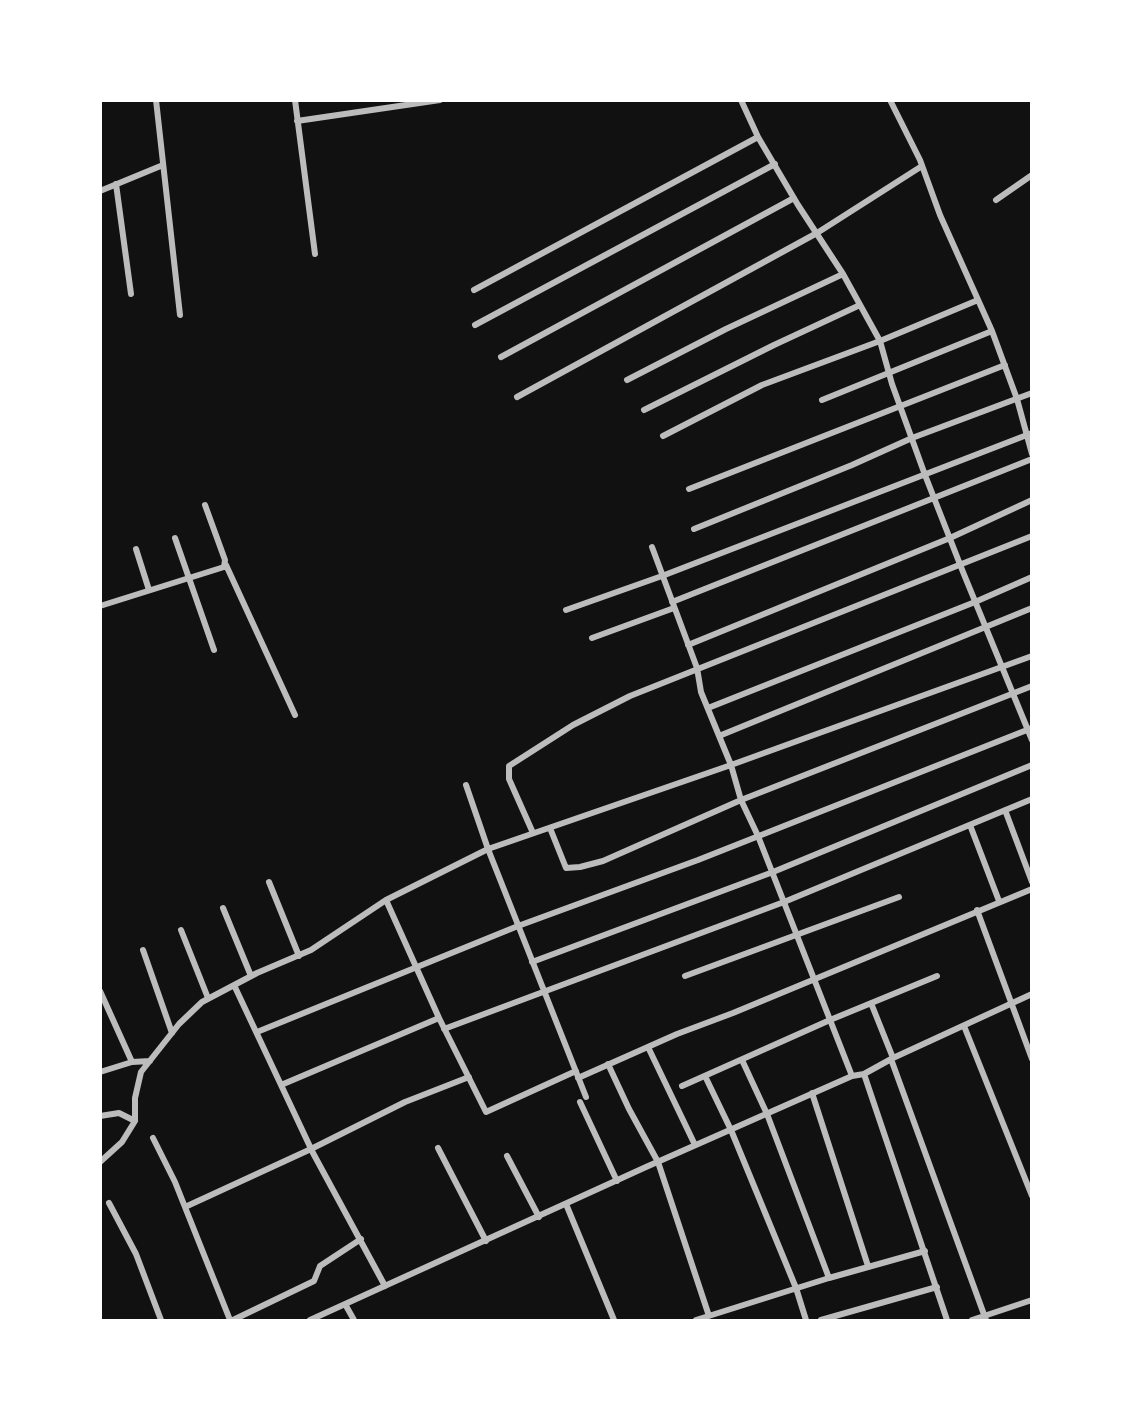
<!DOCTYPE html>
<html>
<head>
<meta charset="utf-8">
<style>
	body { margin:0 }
	#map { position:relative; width:1132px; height:1421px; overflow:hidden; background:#111; font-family:Lato,sans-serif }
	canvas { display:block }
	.frame { position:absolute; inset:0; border:102px solid #fff; pointer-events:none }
</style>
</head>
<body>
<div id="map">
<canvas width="1132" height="1421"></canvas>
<div class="frame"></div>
</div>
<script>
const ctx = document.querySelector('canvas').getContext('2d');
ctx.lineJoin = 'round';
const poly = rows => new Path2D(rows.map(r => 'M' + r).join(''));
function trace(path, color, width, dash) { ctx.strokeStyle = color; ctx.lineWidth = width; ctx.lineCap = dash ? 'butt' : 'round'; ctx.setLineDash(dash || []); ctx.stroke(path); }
const minor = poly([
	[156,100,180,315],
	[295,100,315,254],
	[741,100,758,137,798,205,843,274,880,341,892,384,925,475,963,572,1032,740],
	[890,100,920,160,940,215,992,331,1017,399,1032,454],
	[297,121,440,100],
	[116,184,131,294],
	[100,191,163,165],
	[996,200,1032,175],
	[474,290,758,137],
	[475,325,775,164],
	[501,357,794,198],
	[627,380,726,329,843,274],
	[517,397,817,233,922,166],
	[822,400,992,331],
	[644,410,774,345,860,305],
	[663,436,762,385,880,341,978,300],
	[689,489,1005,365],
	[694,529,852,465,912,438,1032,393],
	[175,538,214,650],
	[652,547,697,668,701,692,731,765,741,800,758,836,852,1076],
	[136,549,149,590],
	[226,565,295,715],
	[672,602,1032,459],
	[100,606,224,567,225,560,205,505],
	[566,610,662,576,1032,433],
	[592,638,674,608],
	[688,645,950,538,1032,500],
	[708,708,975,602,1032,577],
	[719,736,1032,608],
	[466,785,488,849,731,765,1032,656],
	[1005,810,1032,882],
	[970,825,999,901],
	[550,828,566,868,580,867,603,861,741,800,1032,686],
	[533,833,509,779,509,766,573,725,630,696,1032,536],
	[269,882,299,956],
	[386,900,439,1018,486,1112,576,1071],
	[223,908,251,976],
	[977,910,1032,1059],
	[181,930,208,998],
	[143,950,172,1033],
	[532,962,773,872,1032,765],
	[685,976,899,897],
	[234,985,313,1153,385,1286],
	[100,991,132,1062],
	[871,1003,893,1058],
	[964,1026,1032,1196],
	[444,1029,784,902,1032,799],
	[257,1032,518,926,698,860,1032,728],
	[648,1047,695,1145],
	[891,1059,986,1320],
	[742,1060,767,1114,829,1278],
	[608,1064,629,1109,658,1162,709,1316],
	[100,1072,132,1062,150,1061],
	[864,1074,947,1320],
	[705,1076,731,1130,796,1288,806,1320],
	[578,1078,677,1034,733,1013,1032,889],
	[281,1085,439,1018],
	[682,1086,830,1020,937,976],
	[812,1093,868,1266],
	[580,1102,617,1181],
	[100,1116,119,1113,135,1121,135,1098,141,1072,179,1024,202,1002,257,973,311,950,386,900,488,849,586,1097],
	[153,1138,175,1182,230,1320],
	[438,1148,486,1241],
	[507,1156,539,1217],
	[100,1162,122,1142,135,1121],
	[109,1203,136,1254,161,1320],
	[566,1204,614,1320],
	[185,1207,311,1149,405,1102,469,1077],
	[345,1304,354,1320],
	[233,1320,314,1281,320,1266,361,1239],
	[310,1320,646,1167,852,1076,864,1074,893,1058,1032,994],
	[696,1320,829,1278,925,1251],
	[821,1320,937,1287],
	[972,1320,1032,1300]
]);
trace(minor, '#bcbcbc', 6);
</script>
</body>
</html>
